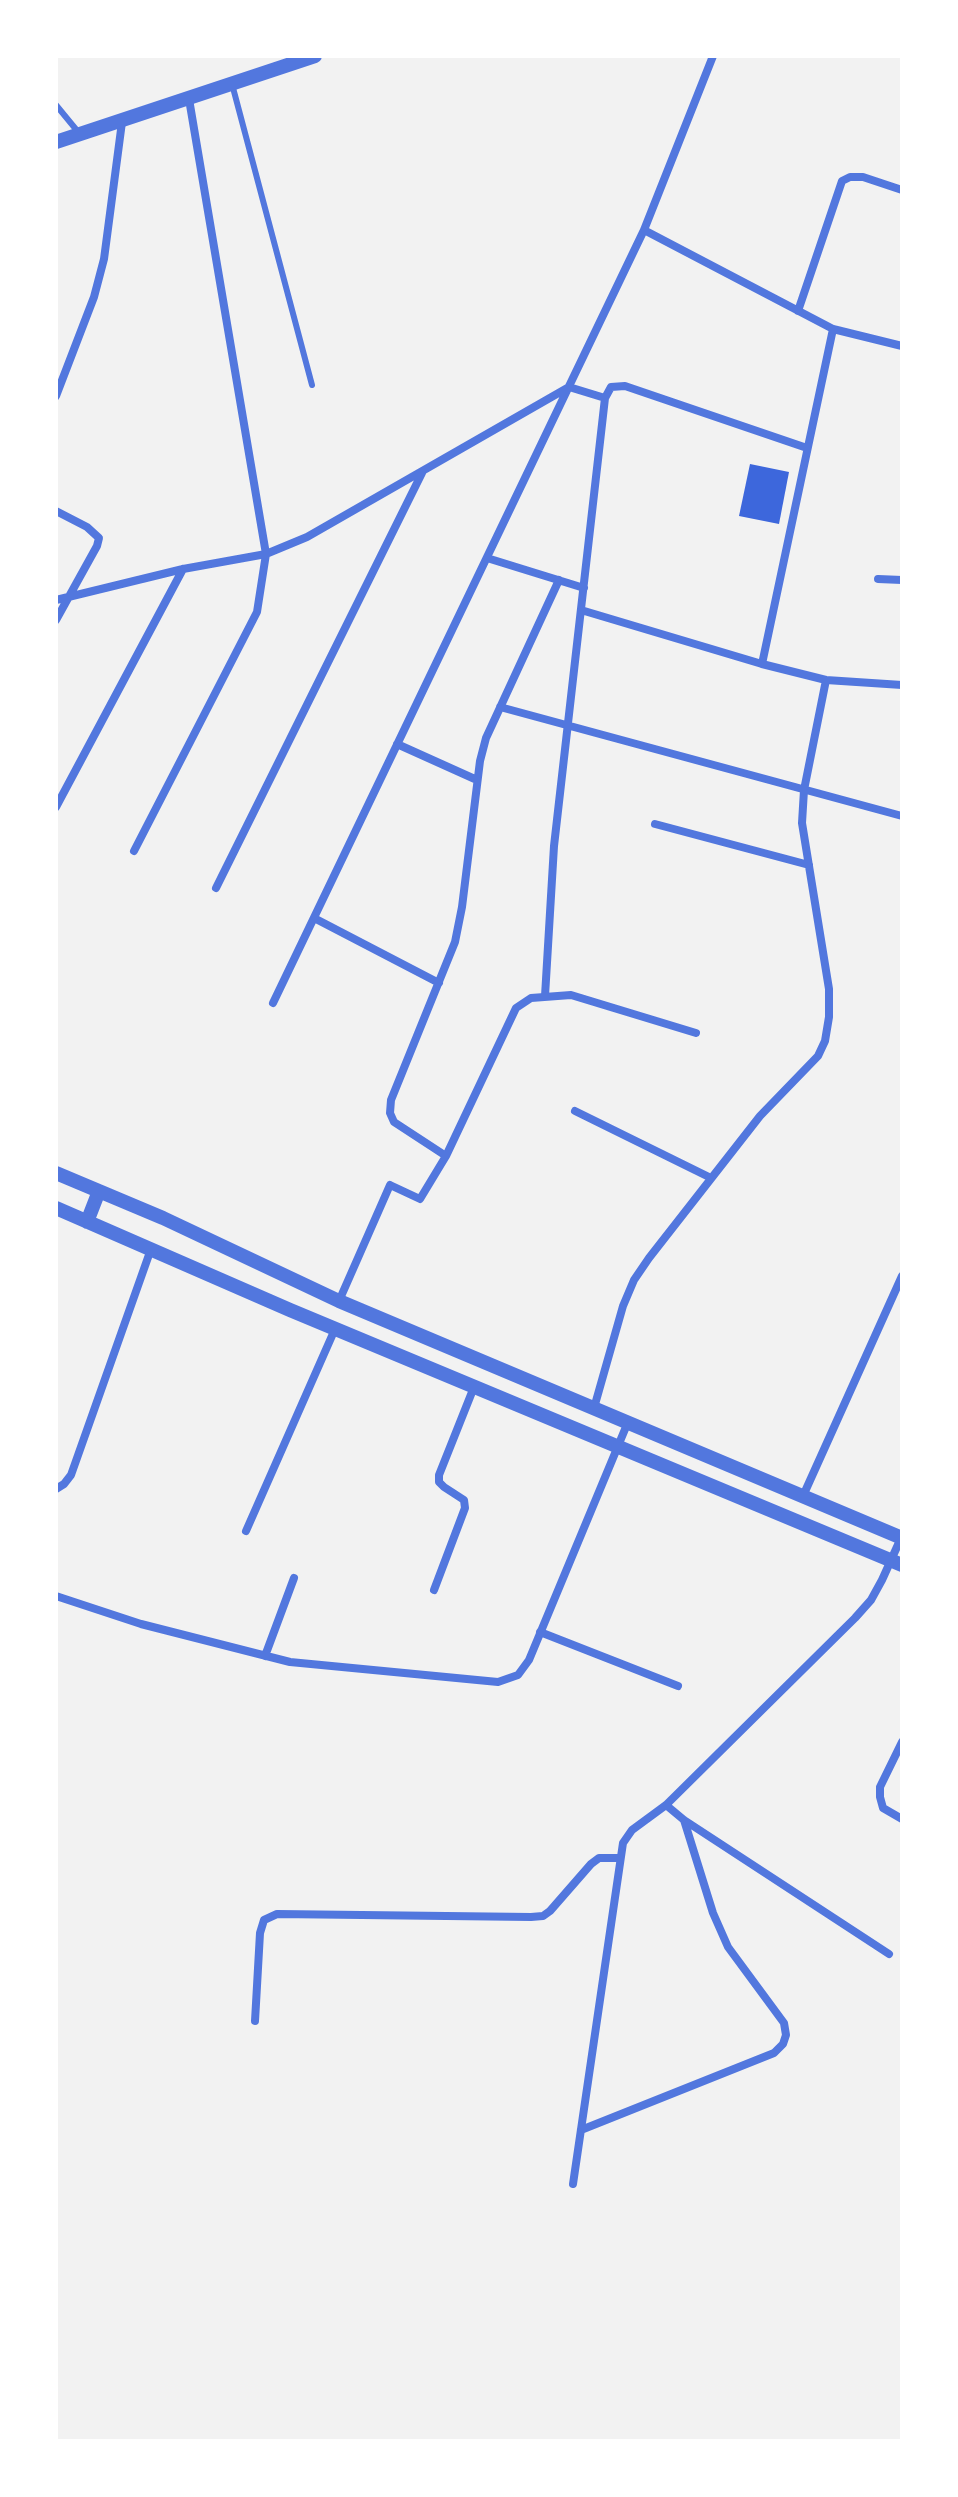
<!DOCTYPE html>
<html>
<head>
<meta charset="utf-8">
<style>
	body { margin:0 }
	#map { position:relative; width:958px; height:2497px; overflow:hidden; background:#f2f2f2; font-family:Rubik,sans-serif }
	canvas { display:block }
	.frame { position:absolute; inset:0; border:58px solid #fff; pointer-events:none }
</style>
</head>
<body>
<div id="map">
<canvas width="958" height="2497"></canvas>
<div class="frame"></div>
</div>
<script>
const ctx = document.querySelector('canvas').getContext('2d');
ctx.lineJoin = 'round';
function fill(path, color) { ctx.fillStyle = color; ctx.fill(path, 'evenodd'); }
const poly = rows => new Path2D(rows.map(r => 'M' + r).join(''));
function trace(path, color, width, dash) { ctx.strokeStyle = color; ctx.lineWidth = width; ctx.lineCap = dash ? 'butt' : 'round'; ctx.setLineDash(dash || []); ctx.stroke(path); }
const building = poly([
	[750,464,789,472,779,524,739,516]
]);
const service = poly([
	[232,84,312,385],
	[56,105,79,133]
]);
const minor = poly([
	[644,230,833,329,902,346],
	[798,311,842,181,850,177,863,177,902,190],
	[56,396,94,297,104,259,122,122],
	[605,398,611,387,625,386,807,448],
	[56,511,87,527,99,538,97,546,56,620],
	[487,558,584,588],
	[878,579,902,580],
	[56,600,183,569,266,554,307,537,569,387,605,398,554,846,545,996],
	[581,610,762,664,826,680,902,685],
	[762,664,833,329],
	[500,707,902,816],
	[397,744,477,780],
	[56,807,183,569],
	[655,824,809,865],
	[134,851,257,612,266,554,189,99],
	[216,888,422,473],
	[314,918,439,983],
	[273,1003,644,230,713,56],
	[575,1111,711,1178],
	[446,1156,394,1122,390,1113,391,1100,455,942,462,907,480,761,486,738,559,580],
	[339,1301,390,1185,420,1199,446,1156,516,1008,531,998,571,995,696,1033],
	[594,1408,623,1306,634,1280,649,1258,760,1116,818,1056,825,1041,829,1017,829,989,802,823,804,790,826,680],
	[56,1489,64,1484,71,1475,151,1249],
	[803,1496,902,1276],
	[246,1531,335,1329],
	[434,1590,465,1508,464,1500,444,1487,439,1482,439,1475,474,1387],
	[56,1596,141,1624,290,1662,498,1682,518,1675,529,1660,628,1422],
	[540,1632,678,1686],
	[265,1656,294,1578],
	[902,1742,880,1787,880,1797,883,1808,902,1819],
	[666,1805,684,1820,889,1954],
	[255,2021,260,1933,264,1920,277,1914,531,1917,543,1916,550,1911,591,1864,599,1858,620,1858],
	[581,2130,774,2053,783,2044,786,2035,784,2023,728,1947,713,1913,684,1820],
	[573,2184,623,1843,632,1830,666,1805,855,1618,871,1600,882,1580,901,1538]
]);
const tertiary = poly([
	[56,142,315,56],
	[56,1173,163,1218,339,1301,902,1538],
	[56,1208,290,1310,902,1565],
	[87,1222,99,1191]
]);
fill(building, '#3d67dc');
trace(service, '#5277de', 6);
trace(minor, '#5277de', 8);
trace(tertiary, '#5277de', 14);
</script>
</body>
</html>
